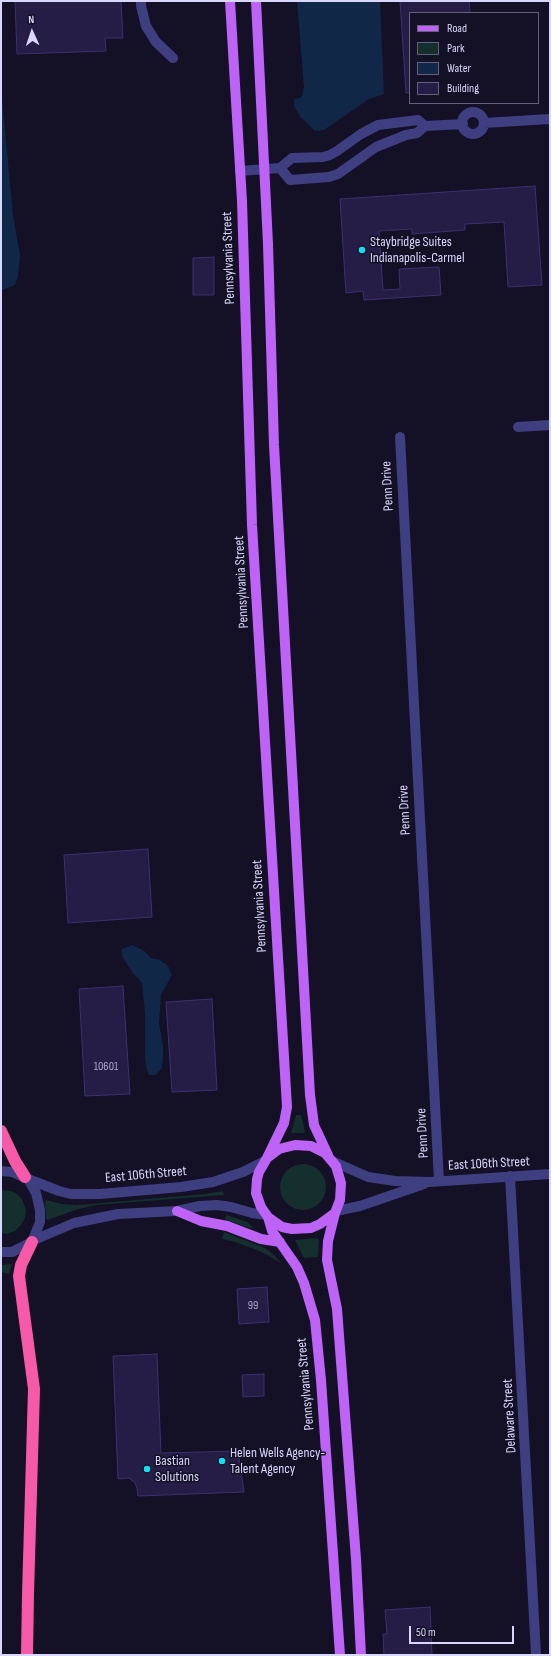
<!DOCTYPE html>
<html>
<head>
<meta charset="utf-8">
<style>
	body { margin:0 }
	#map { position:relative; width:551px; height:1656px; overflow:hidden; background:#141025; font-family:"Sofia Sans Condensed",sans-serif }
	canvas { display:block }
	.frame { position:absolute; inset:0; border:2px solid #dad7fd; pointer-events:none }
	.legend { position:absolute; left:409px; top:12px; width:130px; height:92px; box-sizing:border-box; background:#141025; border:1px solid #63607b; margin:0; padding:5px 7px; list-style:none; font-size:12px; color:#dad7fd }
	.legend li { display:flex; align-items:center; gap:8px; height:20px }
	.legend b { width:20px; border:1px solid #63607b }
	.north { position:absolute; left:12px; top:12px; width:40px; height:40px; -webkit-text-stroke:3px #141025; paint-order:stroke; rotate:357deg; font-size:11px; font-weight:700; line-height:16px; text-align:center; color:#dad7fd }
	.north::after { content:''; display:block; margin:auto; width:14px; height:18px; background:#dad7fd; clip-path:polygon(50% 0,100% 100%,50% 72%,0 100%) }
	.scale { position:absolute; left:409px; top:1626px; width:105px; height:18px; box-sizing:border-box; border:2px solid #dad7fd; border-top:0; padding-left:5px; font-size:12px; line-height:14px; white-space:nowrap; color:#dad7fd; -webkit-text-stroke:3px #141025; paint-order:stroke }
</style>
</head>
<body>
<div id="map">
<canvas width="551" height="1656"></canvas>
<div class="frame"></div>
<ul class="legend">
<li><b style="height:5px;background:#bd64f6"></b>Road</li>
<li><b style="height:11px;background:#142f2d"></b>Park</li>
<li><b style="height:11px;background:#112748"></b>Water</li>
<li><b style="height:11px;background:#251d45"></b>Building</li>
</ul>
<div class="north">N</div>
<div class="scale">50 m</div>
</div>
<script>
const ctx = document.querySelector('canvas').getContext('2d');
ctx.lineJoin = 'round';
function fill(path, color) { ctx.fillStyle = color; ctx.fill(path, 'evenodd'); }
const poly = rows => new Path2D(rows.map(r => 'M' + r).join(''));
function trace(path, color, width, dash) { ctx.strokeStyle = color; ctx.lineWidth = width; ctx.lineCap = dash ? 'butt' : 'round'; ctx.setLineDash(dash || []); ctx.stroke(path); }
function write(font, color, halo, rows, align = 'center') {
  ctx.font = font + ' "Sofia Sans Condensed",sans-serif'; ctx.lineWidth = 3; ctx.setLineDash([]); ctx.textBaseline = 'middle'; ctx.strokeStyle = halo; ctx.fillStyle = color; for (const [text, x, y, turn = 0] of rows) {
    ctx.save(); ctx.translate(x, y); ctx.rotate((+turn || 0) * Math.PI / 180); ctx.textAlign = isNaN(turn) ? turn : align; if (halo) ctx.strokeText(text, 0, 0); ctx.fillText(text, 0, 0); ctx.restore();
  }
}
const green = poly([
	[296,1115,301,1115,305,1132,304,1133,291,1133],
	'280 1187a23 23 0 1 1 46 0a23 23 0 1 1-46 0Z',
	[1,1190,11,1191,17,1194,22,1199,26,1210,25,1218,21,1225,15,1231,7,1234,1,1233],
	[223,1191,224,1195,96,1205,75,1210,48,1220,46,1219,45,1201,47,1200,61,1204,78,1205,205,1194],
	[226,1215,247,1222,253,1227,250,1228,225,1220],
	[224,1232,265,1248,273,1254,282,1264,266,1254,254,1249,235,1242,222,1239],
	[317,1238,319,1240,318,1257,304,1258,295,1240],
	[12,1264,9,1274,1,1272,1,1265]
]);
const water = poly([
	[297,1,380,1,384,94,369,99,324,130,315,131,300,116,294,106,294,99,301,98,304,87],
	[1,88,13,215,20,255,18,276,15,285,3,290,1,290],
	[132,945,143,950,151,958,160,960,168,966,172,975,161,995,159,1023,163,1046,163,1058,162,1068,156,1075,149,1075,146,1067,145,1056,145,1013,142,983,132,972,122,956,122,949]
]);
const building = poly([
	[15,1,121,1,123,38,105,38,106,51,17,54,15,1],
	[400,1,469,1,470,13,410,13,410,93,406,93,400,1],
	[535,186,542,285,508,287,504,222,465,224,465,230,412,234,412,229,379,231,383,290,400,289,399,269,439,267,441,295,364,300,363,291,346,293,340,199,535,186],
	[214,257,214,295,193,295,193,258,214,257],
	[148,849,152,917,68,923,64,855,148,849],
	[123,986,130,1094,85,1096,79,989,123,986],
	[212,999,217,1090,172,1092,166,1002,212,999],
	[267,1287,269,1322,239,1324,237,1289,267,1287],
	[157,1354,161,1453,238,1451,244,1492,138,1496,137,1488,135,1483,129,1478,118,1479,113,1356,157,1354],
	[264,1374,264,1396,243,1397,242,1375,264,1374],
	[430,1607,432,1655,384,1655,383,1634,387,1634,385,1610,430,1607]
]);
const minor = poly([
	[141,1,141,6,146,26,156,42,173,58],
	'462 123a11 11 0 1 1 22 0a11 11 0 1 1-22 0Z',
	[484,123,550,119],
	[280,168,290,180,329,177,338,174,376,147,406,135,417,133,425,126,463,124],
	[240,171,280,168,292,158,323,157,330,155,337,151,361,134,378,125,418,120,425,126],
	[518,427,550,425],
	[400,437,439,1181],
	[332,1161,368,1177,395,1181,430,1182,550,1174],
	[1,1171,12,1172,28,1179,36,1193,40,1210,40,1222,32,1242,12,1252,1,1252],
	[510,1176,536,1655],
	[28,1179,59,1191,71,1194,100,1194,181,1187,213,1182,243,1172,265,1161],
	[336,1211,360,1206,424,1184],
	[34,1240,74,1223,118,1214,177,1211,200,1206,217,1205,231,1207,252,1213,266,1215]
]);
const major = poly([
	[230,1,242,201,252,525,287,1107,284,1123,267,1158,259,1172,257,1179,256,1193,261,1207,268,1217,282,1227,292,1229,311,1228,320,1224,335,1213,340,1200,341,1183,336,1166,325,1153,311,1146,295,1145,279,1149,267,1158],
	[256,1,268,244,274,445,310,1095,314,1125,328,1155],
	[177,1211,201,1221,227,1226,261,1239,280,1242],
	[335,1213,328,1241,327,1260,337,1309,356,1559,361,1655],
	[268,1217,272,1231,297,1267,304,1283,315,1320,321,1380,340,1655]
]);
const highway = poly([
	[1,1131,15,1161,25,1177],
	[27,1655,28,1594,34,1389,19,1276,21,1265,32,1242]
]);
const markers = [
	[362,250,4,"#0edff2"],
	[222,1461,4,"#0edff2"],
	[147,1469,4,"#0edff2"]
];
const numberNames = [
	["10601",106,1067],
	["99",253,1306]
];
const poiNames = [
	["Staybridge Suites",370,242],
	["Indianapolis-Carmel",370,258],
	["Helen Wells Agency-",230,1453],
	["Talent Agency",230,1469],
	["Bastian",155,1461],
	["Solutions",155,1477]
];
const streetNames = [
	["Pennsylvania Street",229,258,-92],
	["Penn Drive",388,486,-93],
	["Pennsylvania Street",242,582,-93],
	["Penn Drive",405,810,-93],
	["Pennsylvania Street",260,906,-93],
	["Penn Drive",423,1133,-93],
	["East 106th Street",489,1164,-3],
	["East 106th Street",146,1175,-5],
	["Pennsylvania Street",306,1384,-95],
	["Delaware Street",510,1416,-93]
];
fill(green, '#142f2d');
fill(water, '#112748');
fill(building, '#251d45');
trace(building, '#3c3170', 1);
trace(minor, '#3f3e81', 10);
trace(major, '#bd64f6', 10);
trace(highway, '#f659a7', 12);
for (const [x, y, r, color] of markers) { const dot = new Path2D(); dot.arc(x, y, r, 0, 2 * Math.PI); ctx.fillStyle = color; ctx.fill(dot); trace(dot, '#141025', 1.5); }
write('12px', '#ada8cf', null, numberNames);
write('14px', '#dad7fd', '#141025', poiNames, 'left');
write('14px', '#dad7fd', '#141025', streetNames);
</script>
</body>
</html>
